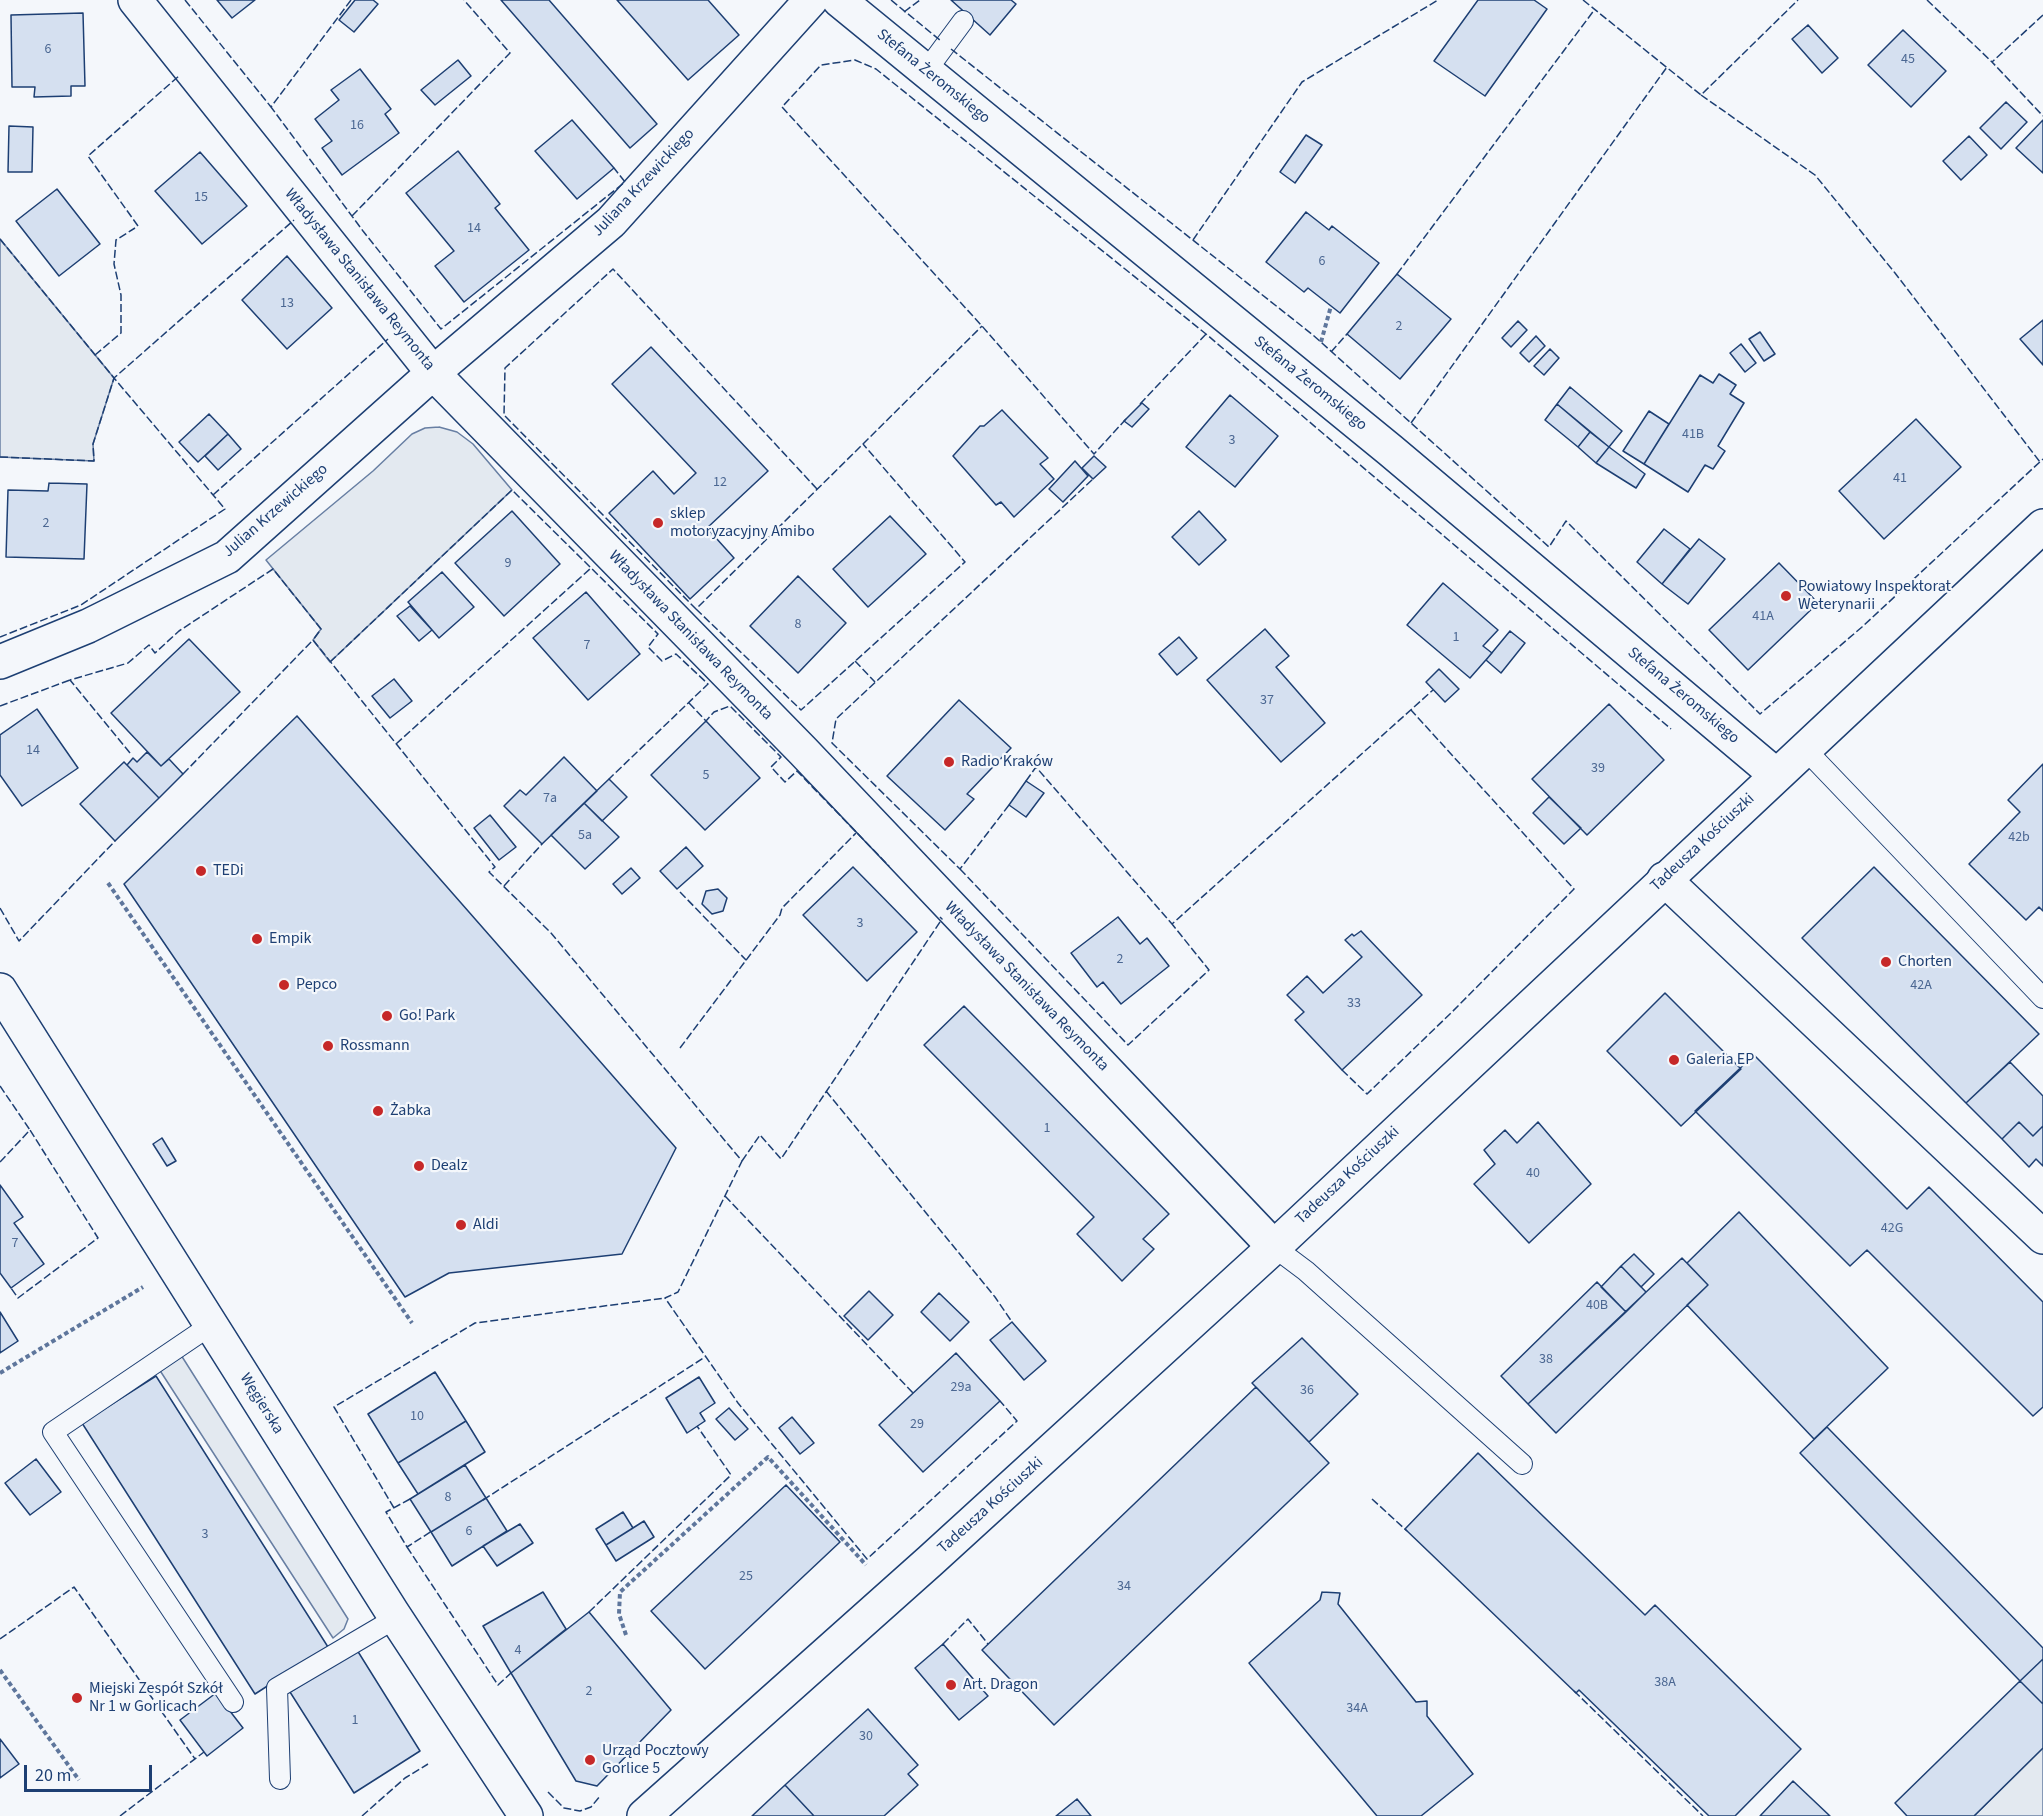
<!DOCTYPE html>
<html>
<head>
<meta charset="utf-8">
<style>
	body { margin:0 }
	#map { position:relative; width:2043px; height:1816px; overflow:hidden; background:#f4f7fb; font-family:"Source Sans 3",sans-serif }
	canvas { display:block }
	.scale { position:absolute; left:24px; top:1765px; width:128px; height:27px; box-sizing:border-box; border:3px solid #1d3f73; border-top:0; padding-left:8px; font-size:18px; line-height:21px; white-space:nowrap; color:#1d3f73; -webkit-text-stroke:4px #f4f7fb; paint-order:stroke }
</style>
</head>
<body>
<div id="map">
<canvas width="2043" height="1816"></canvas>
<div class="scale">20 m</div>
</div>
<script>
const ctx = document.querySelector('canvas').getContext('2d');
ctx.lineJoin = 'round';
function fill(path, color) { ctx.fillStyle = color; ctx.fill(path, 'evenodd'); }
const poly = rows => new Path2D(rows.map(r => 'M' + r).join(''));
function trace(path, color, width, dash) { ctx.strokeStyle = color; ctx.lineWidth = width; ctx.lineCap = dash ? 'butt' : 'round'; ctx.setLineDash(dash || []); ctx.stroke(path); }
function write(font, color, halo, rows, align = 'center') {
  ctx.font = font + ' "Source Sans 3",sans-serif'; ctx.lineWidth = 4.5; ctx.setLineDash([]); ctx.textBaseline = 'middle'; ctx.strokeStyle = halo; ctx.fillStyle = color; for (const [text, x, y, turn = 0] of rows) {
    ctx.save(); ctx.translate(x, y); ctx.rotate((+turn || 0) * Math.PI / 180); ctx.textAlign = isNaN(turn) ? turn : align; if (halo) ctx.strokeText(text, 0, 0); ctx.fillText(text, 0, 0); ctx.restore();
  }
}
const green = poly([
	[0,239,114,378,93,444,94,461,0,457,0,239],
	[439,427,457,432,473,444,512,490,330,662,313,640,321,629,266,560,373,471,412,434,425,428,439,427],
	[181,1355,348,1619,344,1629,333,1638,159,1369,181,1355],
	[2043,1748,2043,1816,1974,1816,2043,1748]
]);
const building = poly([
	[217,0,255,0,232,18,217,0],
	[355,0,373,0,378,4,354,32,339,20,355,0],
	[501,0,549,0,657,124,630,148,501,0],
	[617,0,708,0,739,35,688,80,617,0],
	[951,0,1011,0,1016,4,990,35,951,0],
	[1478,0,1534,0,1547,9,1485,96,1434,61,1478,0],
	[83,13,85,86,71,86,71,96,34,97,35,87,12,87,11,15,83,13],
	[1808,25,1838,58,1822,73,1792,39,1808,25],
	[1903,30,1946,71,1911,107,1868,65,1903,30],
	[458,60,471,76,435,105,421,90,458,60],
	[360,69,391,109,385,114,399,133,342,175,322,148,332,141,315,119,339,100,331,90,360,69],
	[2006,102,2027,122,2001,149,1980,128,2006,102],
	[572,120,614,168,577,199,535,151,572,120],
	[2043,120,2043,173,2016,148,2043,120],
	[9,126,33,127,32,172,8,172,9,126],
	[1306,135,1322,145,1295,183,1280,172,1306,135],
	[1969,136,1987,155,1961,180,1943,161,1969,136],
	[458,151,500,204,495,208,529,250,464,302,435,266,454,251,406,193,458,151],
	[200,152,247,206,202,244,155,191,200,152],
	[57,189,100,244,59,276,16,221,57,189],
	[1306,212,1329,230,1332,226,1379,263,1340,313,1308,288,1304,292,1266,262,1306,212],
	[287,256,332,308,287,349,242,300,287,256],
	[1397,274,1451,319,1400,379,1347,334,1397,274],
	[2043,320,2043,365,2020,339,2043,320],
	[1518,321,1527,330,1511,347,1502,338,1518,321],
	[1760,332,1775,354,1764,361,1749,339,1760,332],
	[1536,336,1545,346,1529,362,1520,353,1536,336],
	[1741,344,1756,363,1745,372,1730,353,1741,344],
	[651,347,768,471,707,528,734,558,690,599,609,513,653,471,674,494,696,473,612,384,651,347],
	[1550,349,1559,358,1544,375,1534,366,1550,349],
	[1719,374,1736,385,1730,394,1744,403,1718,446,1725,451,1713,469,1705,465,1688,492,1644,464,1700,375,1713,383,1719,374],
	[1570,387,1622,431,1609,447,1557,404,1570,387],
	[1230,395,1278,436,1235,487,1186,447,1230,395],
	[1142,403,1149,409,1132,427,1124,421,1142,403],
	[1557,404,1590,432,1578,447,1545,420,1557,404],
	[1002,410,1048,458,1040,464,1054,479,1014,517,1001,502,996,505,953,456,980,426,984,426,1002,410],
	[1649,411,1669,424,1644,464,1623,451,1649,411],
	[209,414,228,434,198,462,179,442,209,414],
	[1916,419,1961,467,1884,539,1839,491,1916,419],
	[1590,432,1609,447,1596,463,1578,447,1590,432],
	[228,434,241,449,218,470,205,456,228,434],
	[1609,447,1645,474,1636,488,1596,463,1609,447],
	[1094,456,1106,467,1093,479,1082,468,1094,456],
	[1075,461,1088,476,1063,502,1049,489,1075,461],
	[49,483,87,484,84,559,6,557,8,490,48,491,49,483],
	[512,511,560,564,504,616,455,563,512,511],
	[1199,511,1226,540,1199,565,1172,537,1199,511],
	[890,516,926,554,868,607,833,569,890,516],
	[1664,529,1690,549,1662,584,1637,562,1664,529],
	[1699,539,1725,559,1688,604,1662,584,1699,539],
	[1779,563,1818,603,1748,670,1709,630,1779,563],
	[442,572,474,607,439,638,408,602,442,572],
	[798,576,846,623,798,673,750,626,798,576],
	[1443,583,1498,630,1483,646,1492,653,1470,678,1407,625,1443,583],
	[586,592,640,654,588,700,533,638,586,592],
	[410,606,432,630,419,641,397,616,410,606],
	[1265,629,1289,656,1276,667,1325,723,1281,762,1207,680,1265,629],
	[1510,631,1525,643,1501,673,1486,660,1510,631],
	[1179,637,1197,658,1177,675,1159,654,1179,637],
	[189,639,240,692,161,766,111,713,189,639],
	[1439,669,1459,689,1445,702,1426,682,1439,669],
	[394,679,412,701,390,718,372,696,394,679],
	[959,700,1011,748,967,794,974,799,945,830,887,776,959,700],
	[1609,704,1664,760,1587,835,1532,779,1609,704],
	[37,709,78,768,22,806,0,775,0,735,37,709],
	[297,716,676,1148,622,1254,449,1273,405,1297,124,884,297,716],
	[706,721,760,778,705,830,651,775,706,721],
	[147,752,161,766,169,759,183,774,159,798,127,765,133,758,137,762,147,752],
	[564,757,597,791,542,844,504,806,520,790,526,795,564,757],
	[124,762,159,798,115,841,80,804,124,762],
	[2043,764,2043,911,2039,907,2026,920,1969,864,2020,812,2008,800,2043,764],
	[609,779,627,797,602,821,584,803,609,779],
	[1026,781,1044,793,1026,817,1009,805,1026,781],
	[1549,797,1581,828,1564,844,1533,813,1549,797],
	[584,803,619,837,585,869,551,835,584,803],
	[490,815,516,847,499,860,474,828,490,815],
	[686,847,703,866,677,889,660,871,686,847],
	[853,867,917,932,867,981,803,915,853,867],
	[1874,867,2039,1034,1966,1103,1802,938,1874,867],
	[631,868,640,878,622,894,613,884,631,868],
	[718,889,727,898,723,911,712,914,702,904,706,891,718,889],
	[1118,917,1140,944,1147,938,1169,966,1121,1004,1103,982,1097,987,1071,953,1118,917],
	[1361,931,1422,995,1342,1070,1295,1020,1304,1012,1287,995,1307,976,1323,993,1362,957,1345,940,1352,934,1354,936,1361,931],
	[1665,993,1741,1069,1681,1126,1607,1051,1665,993],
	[964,1006,1169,1214,1143,1239,1154,1249,1122,1281,1077,1234,1094,1217,924,1045,964,1006],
	[1754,1055,1907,1209,1929,1187,2043,1302,2043,1407,2033,1416,1867,1250,1850,1266,1695,1111,1754,1055],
	[2010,1062,2043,1096,2043,1126,2033,1136,2019,1122,2002,1139,1966,1103,2010,1062],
	[1538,1122,1591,1184,1529,1243,1474,1184,1495,1164,1484,1150,1505,1130,1517,1143,1538,1122],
	[2019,1122,2033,1136,2043,1126,2043,1166,2036,1159,2029,1167,2002,1139,2019,1122],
	[162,1138,176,1161,167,1166,153,1144,162,1138],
	[0,1185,23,1217,14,1223,44,1264,11,1288,0,1273,0,1185],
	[1739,1212,1888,1368,1814,1439,1687,1305,1708,1285,1687,1263,1739,1212],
	[1634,1254,1654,1274,1641,1287,1621,1266,1634,1254],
	[1682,1258,1708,1285,1556,1433,1528,1404,1682,1258],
	[1621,1266,1646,1292,1626,1312,1601,1287,1621,1266],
	[1597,1282,1626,1312,1528,1404,1501,1376,1597,1282],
	[869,1291,893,1315,868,1340,844,1316,869,1291],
	[939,1293,969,1322,950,1341,921,1312,939,1293],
	[0,1312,18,1341,0,1353,0,1312],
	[1012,1322,1046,1361,1024,1380,990,1340,1012,1322],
	[1302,1338,1358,1394,1309,1442,1252,1383,1302,1338],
	[956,1353,1000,1401,923,1472,879,1425,956,1353],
	[435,1372,466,1421,398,1463,368,1414,435,1372],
	[156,1376,328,1647,255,1694,82,1423,156,1376],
	[699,1377,715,1403,700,1413,705,1421,687,1433,666,1398,699,1377],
	[1256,1387,1329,1463,1054,1725,982,1650,1256,1387],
	[729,1408,748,1429,735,1440,716,1419,729,1408],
	[792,1417,814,1443,800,1454,779,1428,792,1417],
	[466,1421,485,1452,418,1494,398,1463,466,1421],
	[1827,1427,2043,1648,2043,1659,2020,1681,1800,1453,1827,1427],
	[1478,1453,1645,1615,1655,1605,1801,1749,1735,1816,1709,1816,1579,1690,1576,1693,1405,1529,1478,1453],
	[36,1459,61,1492,30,1515,5,1483,36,1459],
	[465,1465,486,1498,431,1532,410,1499,465,1465],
	[786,1485,840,1542,705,1669,651,1611,786,1485],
	[486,1498,507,1531,452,1566,431,1532,486,1498],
	[623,1512,633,1528,606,1545,596,1529,623,1512],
	[644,1521,654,1537,616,1561,606,1545,644,1521],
	[520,1524,533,1543,497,1566,483,1546,520,1524],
	[543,1592,566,1629,511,1673,483,1626,543,1592],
	[1322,1592,1340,1593,1338,1604,1416,1702,1427,1701,1427,1716,1473,1774,1421,1816,1377,1816,1249,1663,1320,1600,1322,1592],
	[589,1612,671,1710,597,1786,576,1781,511,1673,589,1612],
	[943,1644,988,1696,959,1720,915,1668,943,1644],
	[357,1650,420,1751,354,1793,290,1692,357,1650],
	[2043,1659,2043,1704,2020,1681,2043,1659],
	[2020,1681,2043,1704,2043,1748,1974,1816,1907,1816,1895,1803,2020,1681],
	[216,1693,243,1728,207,1756,180,1720,216,1693],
	[868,1709,918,1765,908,1774,918,1785,884,1816,814,1816,785,1785,868,1709],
	[0,1739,19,1764,0,1778,0,1739],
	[1793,1781,1830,1816,1760,1816,1793,1781],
	[785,1785,814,1816,752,1816,785,1785],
	[1077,1799,1091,1816,1056,1816,1077,1799]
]);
const path = poly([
	[1321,342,1331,306],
	[108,883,412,1323],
	[0,1373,143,1287],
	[626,1635,619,1614,620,1592,768,1457,866,1565],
	[0,1670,79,1780]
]);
const lane = poly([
	[926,71,963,21],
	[1805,749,2043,998],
	[1274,1247,1306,1271,1522,1464],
	[211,1325,53,1432,233,1702],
	[280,1779,277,1688,396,1618]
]);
const street = poly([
	[135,0,433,373,803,751,1274,1247],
	[839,0,1390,450,1776,775],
	[0,662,88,626,227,557,433,373,611,222,811,0],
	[1664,879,2043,1237]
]);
const secondary = poly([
	[0,990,392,1612,526,1816]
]);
const primary = poly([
	[644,1816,930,1561,1274,1247,2043,526]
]);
const fence = poly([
	[185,0,271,107],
	[351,0,271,107,363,231,441,329,625,182,614,168],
	[891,0,941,41],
	[1583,0,1701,95,1798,0],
	[1927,0,1992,62],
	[904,12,920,0],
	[2043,15,1992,62,2043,116],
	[951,49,1313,335,1549,547,1566,521,1760,714,1862,627,2043,459],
	[1701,95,1815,175,1895,273,2040,462],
	[352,216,510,53,464,0],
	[138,226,88,156,180,75],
	[0,239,114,378,294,220],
	[1193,240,1302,82,1438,0],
	[1397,274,1595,9],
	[1331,352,1347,334],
	[95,355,121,333,121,295,114,264,116,240,135,228],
	[1140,404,1206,334],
	[1126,419,1094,454,982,326,782,107,821,65,855,60,876,69,1206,334,1671,729],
	[1411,423,1667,67],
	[0,457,94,461,93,444,114,378,225,509,81,605,0,637],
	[817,489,613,269,505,368,504,415,696,609,863,444,982,326],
	[213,495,388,339],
	[696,609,801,710,965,562,863,444],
	[855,661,875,682],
	[330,662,512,490,658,634,648,647,662,661,676,654,708,684,609,779],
	[689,703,706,721,714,712,730,706,781,757,771,767,785,782,797,771,889,866],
	[0,706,70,680],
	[396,744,591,568],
	[130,753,70,680,128,663,149,645,155,653,179,631,273,569,321,629,313,640],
	[183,774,313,640,495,867,489,872,551,933,742,1161,678,1292,665,1298,738,1403,867,1559,1017,1421,1000,1401],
	[1026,781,1036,767,1172,924,1433,690],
	[1009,805,960,869,832,743,836,719,1093,479],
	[960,869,1128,1045,1209,970,1172,924],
	[504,886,542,844],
	[680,892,746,960],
	[0,908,19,941,115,841],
	[680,1048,780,915,782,908,856,833],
	[1342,1070,1367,1094,1452,1012,1574,889,1411,710],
	[0,1086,30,1130],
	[826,1091,995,1297,1012,1322],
	[742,1161,760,1135,781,1159,942,919,940,917],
	[0,1162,30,1130,98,1238,18,1298,11,1288],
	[725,1196,913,1393],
	[410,1499,386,1512,407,1547,432,1531],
	[1372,1499,1407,1531],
	[483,1500,705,1357],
	[394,1508,334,1407,475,1323,665,1298],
	[407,1547,498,1685,511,1673],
	[589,1612,731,1475,697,1426],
	[0,1639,74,1587,195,1759],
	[943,1644,968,1619,988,1644],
	[1574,1691,1703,1816],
	[548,1792,564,1808,580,1811,591,1807,600,1796],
	[120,1816,204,1752],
	[362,1816,405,1778,428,1764]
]);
const markers = [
	[658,523,6,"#c62828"],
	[1786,596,6,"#c62828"],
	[949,762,6,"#c62828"],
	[201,871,6,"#c62828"],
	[257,939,6,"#c62828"],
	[1886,962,6,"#c62828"],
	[284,985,6,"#c62828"],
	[387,1016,6,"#c62828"],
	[328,1046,6,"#c62828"],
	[1674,1060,6,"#c62828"],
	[378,1111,6,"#c62828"],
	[419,1166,6,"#c62828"],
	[461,1225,6,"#c62828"],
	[951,1685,6,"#c62828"],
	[77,1698,6,"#c62828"],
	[590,1760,6,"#c62828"]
];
const numberNames = [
	["6",48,50],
	["45",1908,60],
	["16",357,126],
	["15",201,198],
	["14",474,229],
	["6",1322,262],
	["13",287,304],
	["2",1399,327],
	["41B",1693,435],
	["3",1232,441],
	["41",1900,479],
	["12",720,483],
	["2",46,524],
	["9",508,564],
	["41A",1763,617],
	["8",798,625],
	["1",1456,638],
	["7",587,646],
	["37",1267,701],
	["14",33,751],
	["39",1598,769],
	["5",706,776],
	["7a",550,799],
	["5a",585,836],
	["42b",2019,838],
	["3",860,924],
	["2",1120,960],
	["42A",1921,986],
	["33",1354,1004],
	["1",1047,1129],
	["40",1533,1174],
	["42G",1892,1229],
	["7",15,1244],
	["40B",1597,1306],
	["38",1546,1360],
	["29a",961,1388],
	["36",1307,1391],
	["10",417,1417],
	["29",917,1425],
	["8",448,1498],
	["6",469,1532],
	["3",205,1535],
	["25",746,1577],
	["34",1124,1587],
	["4",518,1651],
	["38A",1665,1683],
	["2",589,1692],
	["34A",1357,1709],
	["1",355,1721],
	["30",866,1737]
];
const streetNames = [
	["Stefana Żeromskiego",933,77,39],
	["Juliana Krzewickiego",644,183,-47],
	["Władysława Stanisława Reymonta",359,280,51],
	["Stefana Żeromskiego",1310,384,39],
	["Julian Krzewickiego",276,511,-41],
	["Władysława Stanisława Reymonta",690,636,46],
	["Stefana Żeromskiego",1683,696,40],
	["Tadeusza Kościuszki",1703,843,-43],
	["Władysława Stanisława Reymonta",1026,987,46],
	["Tadeusza Kościuszki",1348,1176,-43],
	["Węgierska",261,1404,58],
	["Tadeusza Kościuszki",991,1506,-42]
];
const poiNames = [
	["sklep",670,514],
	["motoryzacyjny Amibo",670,532],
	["Powiatowy Inspektorat",1798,587],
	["Weterynarii",1798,605],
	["Radio Kraków",961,762],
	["TEDi",213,871],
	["Empik",269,939],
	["Chorten",1898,962],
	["Pepco",296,985],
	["Go! Park",399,1016],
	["Rossmann",340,1046],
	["Galeria EP",1686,1060],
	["Żabka",390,1111],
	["Dealz",431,1166],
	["Aldi",473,1225],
	["Art. Dragon",963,1685],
	["Miejski Zespół Szkół",89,1689],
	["Nr 1 w Gorlicach",89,1707],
	["Urząd Pocztowy",602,1751],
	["Gorlice 5",602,1769]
];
fill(green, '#e3e9f0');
trace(green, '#687fa3', 1.5);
fill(building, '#d5e0f0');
trace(building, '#1d3f73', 1.5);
trace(lane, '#1d3f73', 22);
trace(street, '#1d3f73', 36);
trace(secondary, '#1d3f73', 36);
trace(primary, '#1d3f73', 36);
trace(path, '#5e769c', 4, [4.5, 3]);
trace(lane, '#f4f7fb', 20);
trace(street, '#f4f7fb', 33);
trace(secondary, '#f4f7fb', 33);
trace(primary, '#f4f7fb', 33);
trace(fence, '#1d3f73', 1.5, [8, 3]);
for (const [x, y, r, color] of markers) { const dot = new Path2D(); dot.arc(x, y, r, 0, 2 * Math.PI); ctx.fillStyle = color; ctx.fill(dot); trace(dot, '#f4f7fb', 2); }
write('14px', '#4b6792', null, numberNames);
write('16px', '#1d3f73', '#f4f7fb', streetNames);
write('16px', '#1d3f73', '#f4f7fb', poiNames, 'left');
</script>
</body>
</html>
